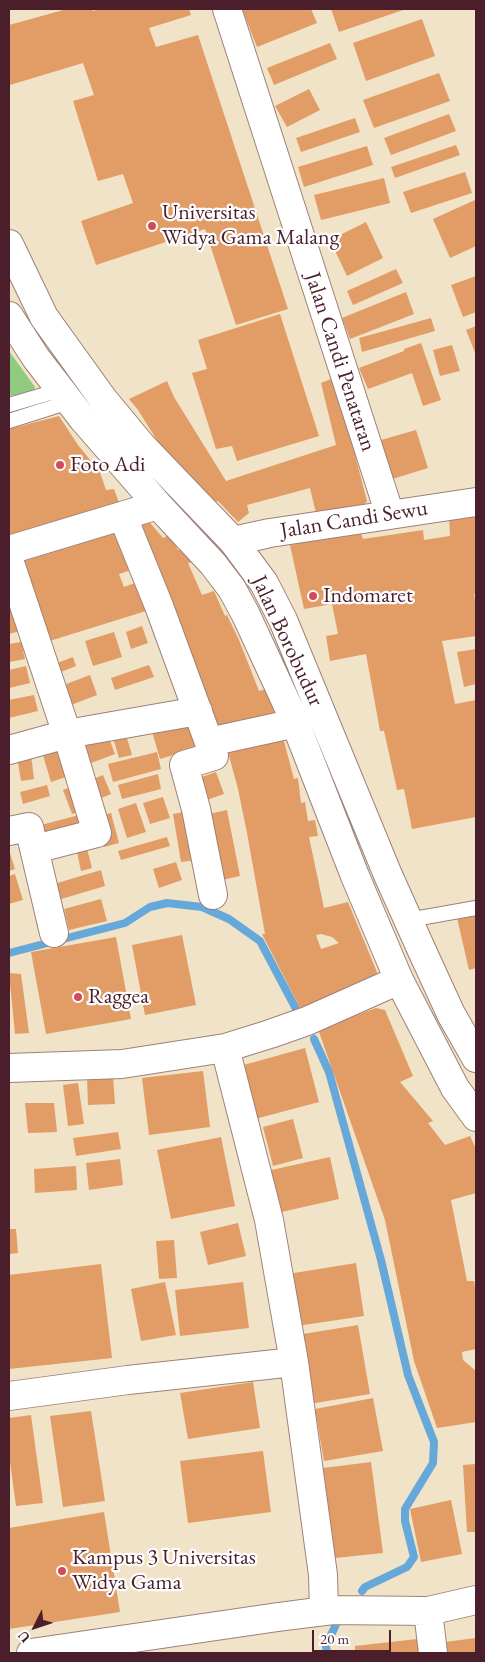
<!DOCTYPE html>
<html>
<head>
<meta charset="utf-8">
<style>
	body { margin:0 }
	#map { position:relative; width:485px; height:1662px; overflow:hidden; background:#f1e3c7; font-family:"EB Garamond",serif }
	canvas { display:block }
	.frame { position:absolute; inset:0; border:10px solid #4a1f2b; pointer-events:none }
	.north { position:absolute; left:10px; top:1602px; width:50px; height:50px; -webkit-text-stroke:4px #fff; paint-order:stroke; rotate:229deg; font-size:14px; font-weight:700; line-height:20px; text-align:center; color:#4a1f2b }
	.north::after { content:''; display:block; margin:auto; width:18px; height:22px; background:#4a1f2b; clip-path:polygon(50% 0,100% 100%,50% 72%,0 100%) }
	.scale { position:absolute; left:312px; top:1630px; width:79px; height:22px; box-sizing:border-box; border:2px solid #4a1f2b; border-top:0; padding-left:6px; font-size:15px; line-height:18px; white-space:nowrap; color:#4a1f2b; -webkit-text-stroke:4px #fff; paint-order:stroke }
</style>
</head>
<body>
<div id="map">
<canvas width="485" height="1662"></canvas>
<div class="frame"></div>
<div class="north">U</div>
<div class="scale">20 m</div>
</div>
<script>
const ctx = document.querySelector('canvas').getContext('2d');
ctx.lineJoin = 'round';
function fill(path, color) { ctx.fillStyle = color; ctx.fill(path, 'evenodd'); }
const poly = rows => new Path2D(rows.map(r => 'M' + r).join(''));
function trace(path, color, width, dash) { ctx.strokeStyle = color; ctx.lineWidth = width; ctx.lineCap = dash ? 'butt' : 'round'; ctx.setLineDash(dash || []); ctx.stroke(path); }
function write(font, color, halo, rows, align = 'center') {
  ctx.font = font + ' "EB Garamond",serif'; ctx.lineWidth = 4.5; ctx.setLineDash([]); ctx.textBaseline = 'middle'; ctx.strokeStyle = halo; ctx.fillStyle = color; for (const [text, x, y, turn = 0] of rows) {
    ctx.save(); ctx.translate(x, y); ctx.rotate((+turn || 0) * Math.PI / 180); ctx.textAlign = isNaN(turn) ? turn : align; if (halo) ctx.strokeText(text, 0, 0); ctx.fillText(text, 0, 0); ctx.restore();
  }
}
const green = poly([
	[9,351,35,387,33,392,9,396]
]);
const stream = poly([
	[9,953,125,923,150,907,167,903,202,907,229,919,260,941,296,1009],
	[314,1039,329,1072,381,1260,408,1375,434,1442,433,1463,405,1509,405,1521,414,1557,407,1567,365,1587,362,1591],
	[327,1653,326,1646,338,1620]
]);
const building = poly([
	[67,9,92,9,93,11,99,9,189,9,191,15,149,28,156,47,198,35,288,309,236,325,205,229,96,265,81,221,133,203,123,174,98,181,73,101,94,95,83,63,10,85,9,81,9,25],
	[242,9,311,9,317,23,257,47],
	[331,9,406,9,339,32],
	[422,19,435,56,366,81,353,43],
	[330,43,337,59,274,85,267,68],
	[439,73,450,101,374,128,363,100],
	[309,89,320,110,287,127,275,106],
	[449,114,456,131,391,155,384,138],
	[355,118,360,132,301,152,296,138],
	[456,145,460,155,395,178,391,167],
	[367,146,373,165,304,187,298,167],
	[465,172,472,193,411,213,403,192],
	[384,178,390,203,321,220,314,195],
	[475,200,476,246,450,258,433,219],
	[366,222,383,258,347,276,330,240],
	[396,269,403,283,353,305,347,291],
	[476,276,476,312,463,317,451,285],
	[406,292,414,314,350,339,342,318],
	[280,314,319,436,237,461,232,446,216,449,192,373,207,369,198,340],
	[431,318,435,331,362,352,359,338],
	[476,326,476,355,466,330],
	[421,343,441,400,423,406,412,373,368,389,359,368,404,351,404,349],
	[452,345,460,371,440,376,433,350],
	[336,377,359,454,355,455,367,501,365,504,316,513,310,488,247,505,249,513,238,522,218,501,211,504,165,453,138,410,129,399,167,381,174,397,226,481,336,445,321,383],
	[59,416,78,445,100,472,106,490,114,489,122,511,12,542,9,529,9,429],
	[416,430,428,468,386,481,374,442],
	[476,513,476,594,474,594,476,607,476,636,442,641,455,704,476,700,476,817,412,829,404,789,397,790,384,731,380,731,366,654,330,661,326,636,338,634,332,604,304,609,290,545,360,531,363,539,423,530,424,540,450,536,449,517],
	[146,518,163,538,169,535,178,550,185,548,193,562,188,563,202,595,214,591,225,616,227,615,239,640,259,691,266,689,278,723,211,737,129,525],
	[122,526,140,567,119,574,124,587,135,583,146,611,40,644,12,558],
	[14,607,20,631,9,634,9,608],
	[142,626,148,643,131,649,126,632],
	[114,632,122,657,93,666,85,641],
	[21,642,25,659,9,662,9,644],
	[476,649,476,684,464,687,457,652],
	[73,657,76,666,56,674,52,665],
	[149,665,154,677,115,690,111,678],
	[26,666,30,683,9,688,9,670],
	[90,675,97,695,63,708,56,688],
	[34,695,38,711,9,718,9,700],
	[192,717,200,747,160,759,151,728],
	[124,728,132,755,119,758,111,731],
	[106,730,115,754,83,766,74,742],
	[281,730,294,779,298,778,301,803,305,802,308,821,315,820,318,836,309,837,324,908,348,902,379,977,300,1008,262,934,265,934,247,833,238,789,225,741],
	[321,934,332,937,339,943,321,949,316,935],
	[57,747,66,777,51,782,42,752],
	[157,752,161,769,113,782,108,764],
	[31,755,34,779,21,781,17,757],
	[216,772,224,794,204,801,196,779],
	[158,774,161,789,122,799,118,785],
	[103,775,111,794,92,802,84,783],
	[47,785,50,796,23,804,20,792],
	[74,786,83,810,72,814,63,790],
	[163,797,170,818,150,824,143,803],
	[136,803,146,832,127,838,118,809],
	[227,810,240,876,222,880,209,814],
	[189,811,197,860,181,862,173,814],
	[111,813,119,843,104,847,96,817],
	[83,814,87,830,45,841,41,825],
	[167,837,170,846,121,860,118,851],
	[85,841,92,868,81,871,75,843],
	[9,850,15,869,9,871],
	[176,862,182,880,159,888,153,869],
	[101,870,105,886,58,900,54,884],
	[15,874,23,900,9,904,9,876],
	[101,899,107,921,69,930,64,909],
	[476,915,476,968,469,970,457,918],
	[182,935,196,1005,145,1015,132,945],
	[116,937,131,1019,46,1034,31,952],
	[9,973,21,974,29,1033,15,1034],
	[376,1008,385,1010,413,1076,400,1082,433,1121,428,1123,445,1145,470,1136,476,1149,476,1193,451,1200,467,1281,474,1281,476,1294,476,1349,462,1352,463,1360,476,1371,476,1422,437,1428,414,1361,385,1220,318,1029],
	[305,1048,319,1102,255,1119,240,1066],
	[203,1071,210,1127,149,1135,142,1078],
	[113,1076,115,1104,88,1105,87,1077],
	[78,1083,84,1124,68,1126,63,1085],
	[25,1103,54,1103,57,1132,28,1133],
	[293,1119,303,1158,273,1166,263,1127],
	[118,1132,121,1149,76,1156,73,1138],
	[221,1137,235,1206,171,1219,157,1150],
	[330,1157,339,1199,277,1213,267,1171],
	[120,1159,123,1185,89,1190,86,1163],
	[76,1166,77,1190,35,1193,34,1169],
	[238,1223,246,1256,208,1265,200,1232],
	[9,1229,16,1229,18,1253,9,1254],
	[174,1240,177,1278,159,1279,156,1241],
	[356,1263,364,1316,297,1326,288,1274],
	[101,1264,112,1358,9,1369,9,1275],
	[165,1282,176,1335,141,1341,131,1289],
	[243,1282,249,1328,180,1336,175,1290],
	[358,1325,370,1394,309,1404,297,1335],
	[253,1382,260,1428,188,1439,180,1393],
	[373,1398,383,1451,324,1461,315,1409],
	[91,1411,105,1501,63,1507,50,1416],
	[31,1415,43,1503,16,1506,9,1455,9,1418],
	[263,1451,271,1512,188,1523,180,1461],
	[371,1462,383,1553,326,1559,315,1469],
	[476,1464,476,1532,467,1532,463,1465],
	[451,1500,462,1554,421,1562,410,1509],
	[104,1512,120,1612,9,1629,9,1528],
	[476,1638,476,1653,446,1653,445,1642],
	[417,1639,419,1653,355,1653,355,1646]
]);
const service = poly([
	[9,405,60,390],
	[9,421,69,402],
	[408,920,476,908]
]);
const minor = poly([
	[227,9,390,515],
	[123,517,159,606,214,756,184,765,196,809,213,895],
	[233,541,270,533,476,502],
	[9,550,158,505],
	[9,560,67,734,97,833,35,849],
	[209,742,296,723],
	[9,750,67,734,198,711],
	[9,831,29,827,54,933],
	[225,1048,269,1220,294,1362,323,1575,324,1611],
	[9,1068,122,1064,225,1048,270,1034,307,1021,399,980],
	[9,1396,128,1380,294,1362],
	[428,1611,433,1653],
	[31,1653,278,1617,333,1610,428,1611,476,1600]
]);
const primary = poly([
	[9,244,44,317,103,399,142,446,233,541,264,583,283,620,388,875,423,953,451,1014,476,1058],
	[9,316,36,358,83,419,158,505,213,564,232,589,246,615,293,717,355,876,399,980,455,1088,476,1117]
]);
const markers = [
	[152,226,5,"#d1495b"],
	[60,465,5,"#d1495b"],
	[313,596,5,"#d1495b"],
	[78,997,5,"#d1495b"],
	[62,1571,5,"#d1495b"]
];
const poiNames = [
	["Universitas",162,213],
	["Widya Gama Malang",162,238],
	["Foto Adi",70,465],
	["Indomaret",323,596],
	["Raggea",88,997],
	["Kampus 3 Universitas",72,1558],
	["Widya Gama",72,1583]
];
const streetNames = [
	["Jalan Candi Penataran",340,362,72],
	["Jalan Candi Sewu",354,520,-9],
	["Jalan Borobudur",287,641,65]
];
fill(green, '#90cb7f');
trace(stream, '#67a8da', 8);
fill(building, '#e29c66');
trace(service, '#9e8179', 16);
trace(minor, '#9e8179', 30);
trace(primary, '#9e8179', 30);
trace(service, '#fff', 14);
trace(minor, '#fff', 28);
trace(primary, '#fff', 28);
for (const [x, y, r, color] of markers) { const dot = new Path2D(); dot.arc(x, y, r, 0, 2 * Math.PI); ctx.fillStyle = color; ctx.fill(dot); trace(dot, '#fff', 2); }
write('22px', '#4a1f2b', '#fff', poiNames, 'left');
write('22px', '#4a1f2b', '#fff', streetNames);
</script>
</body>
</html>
